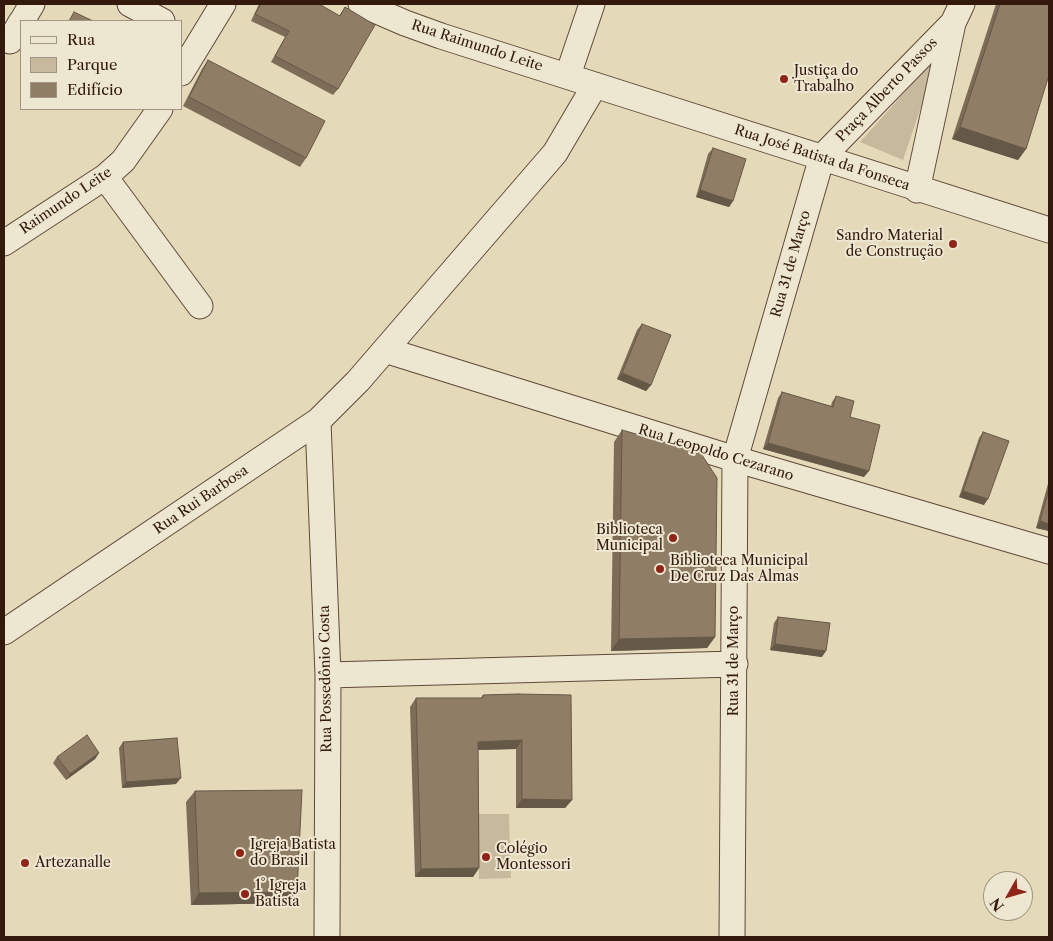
<!DOCTYPE html>
<html>
<head>
<meta charset="utf-8">
<style>
	body { margin:0 }
	#map { position:relative; width:1053px; height:941px; overflow:hidden; background:#e4dab9; font-family:"Libre Caslon Text",serif }
	canvas { display:block }
	.frame { position:absolute; inset:0; border:5px solid #34190d; pointer-events:none }
	.legend { position:absolute; left:20px; top:20px; width:162px; height:90px; box-sizing:border-box; background:#ede7d2; border:1px solid #a39583; margin:0; padding:6px 9px; list-style:none; font-size:15px; color:#34190d }
	.legend li { display:flex; align-items:center; gap:10px; height:25px }
	.legend b { width:25px; border:1px solid #a39583 }
	.north { position:absolute; left:983px; top:871px; width:50px; height:50px; box-sizing:border-box; background:#ede7d2; border:1px solid #a39583; border-radius:50%; rotate:232deg; font-size:14px; font-weight:700; line-height:20px; text-align:center; color:#34190d }
	.north::after { content:''; display:block; margin:auto; width:18px; height:22px; background:#8f2418; clip-path:polygon(50% 0,100% 100%,50% 72%,0 100%) }
</style>
</head>
<body>
<div id="map">
<canvas width="1053" height="941"></canvas>
<div class="frame"></div>
<ul class="legend">
<li><b style="height:6px;background:#ede7d2"></b>Rua</li>
<li><b style="height:14px;background:#c6b99c"></b>Parque</li>
<li><b style="height:14px;background:#907d66"></b>Edifício</li>
</ul>
<div class="north">N</div>
</div>
<script>
const ctx = document.querySelector('canvas').getContext('2d');
ctx.lineJoin = 'round';
function fill(path, color) { ctx.fillStyle = color; ctx.fill(path, 'evenodd'); }
const poly = rows => new Path2D(rows.map(r => 'M' + r).join(''));
function trace(path, color, width, dash) { ctx.strokeStyle = color; ctx.lineWidth = width; ctx.lineCap = dash ? 'butt' : 'round'; ctx.setLineDash(dash || []); ctx.stroke(path); }
function write(font, color, halo, rows, align = 'center') {
  ctx.font = font + ' "Libre Caslon Text",serif'; ctx.lineWidth = 4; ctx.setLineDash([]); ctx.textBaseline = 'middle'; ctx.strokeStyle = halo; ctx.fillStyle = color; for (const [text, x, y, turn = 0] of rows) {
    ctx.save(); ctx.translate(x, y); ctx.rotate((+turn || 0) * Math.PI / 180); ctx.textAlign = isNaN(turn) ? turn : align; if (halo) ctx.strokeText(text, 0, 0); ctx.fillText(text, 0, 0); ctx.restore();
  }
}
const green = poly([
	[939,54,903,160,860,142],
	[477,814,509,814,511,878,479,879]
]);
const minor = poly([
	[130,4,162,21],
	[361,4,405,23,441,36,1049,230],
	[22,21,32,4],
	[10,41,21,22],
	[181,73,223,4],
	[568,75,592,4],
	[105,177,200,306],
	[917,190,953,23,962,4],
	[4,243,105,177,123,161,160,109],
	[385,350,735,459,1049,551],
	[318,421,328,675,327,937],
	[4,632,318,421,358,381,555,153,595,85],
	[328,675,735,664],
	[732,937,735,459,822,157,953,23]
]);
const wall = poly([
	[259,4,319,4,339,16,345,7,338,89,333,95,271,62,285,37,251,21],
	[996,4,1049,4,1026,149,1018,160,952,139],
	[208,60,306,158,300,167,183,106,202,69],
	[713,148,733,201,729,207,696,197,708,154],
	[642,324,651,385,646,391,617,379,637,330],
	[782,392,831,406,832,402,836,396,850,417,864,477,763,449,778,398],
	[622,430,715,637,707,648,611,651,614,442],
	[983,432,984,505,959,497,979,438],
	[1049,480,1049,531,1036,528],
	[778,617,822,657,770,650,774,623],
	[518,694,572,800,565,808,516,808,516,749,478,750,479,868,473,877,415,877,410,707,416,698,481,698,483,695],
	[123,742,176,784,122,788,119,748],
	[99,753,95,759,66,780,53,763,57,757],
	[195,791,289,903,191,905,186,802]
]);
const shadedWall = poly([
	[960,127,1026,149,1018,160,952,139],
	[700,190,733,201,729,207,696,197],
	[622,373,651,385,646,391,617,379],
	[768,443,869,471,864,477,763,449],
	[963,491,988,499,984,505,959,497],
	[1040,521,1049,524,1049,531,1036,528],
	[715,637,707,648,611,651,619,639],
	[775,644,826,651,822,657,770,650],
	[522,740,516,749,471,750,478,742],
	[99,753,95,759,66,780,70,774],
	[181,778,176,784,122,788,126,782],
	[522,799,572,800,565,808,516,808],
	[479,868,473,877,415,877,421,869],
	[297,892,289,903,191,905,199,893]
]);
const building = poly([
	[261,4,319,4,340,16,345,7,375,25,338,89,275,56,289,31,255,14,261,4],
	[1000,4,1049,4,1049,75,1026,149,960,127,1000,4],
	[74,12,93,21,69,21,74,12],
	[208,60,325,121,306,158,189,97,208,60],
	[713,148,746,159,733,201,700,190,713,148],
	[642,324,671,335,651,385,622,373,642,324],
	[782,392,833,407,836,396,854,401,850,417,880,425,869,471,768,443,782,392],
	[622,430,700,452,717,478,715,637,619,639,622,430],
	[983,432,1009,441,988,499,963,491,983,432],
	[1049,489,1049,524,1040,521,1049,489],
	[778,617,830,623,826,651,775,644,778,617],
	[518,694,571,695,572,800,522,799,522,740,478,742,479,868,421,869,416,698,483,698,483,695,518,694],
	[87,735,99,753,70,774,57,757,87,735],
	[177,738,181,778,126,782,123,742,177,738],
	[302,790,297,892,199,893,195,791,302,790]
]);
const markers = [
	[784,79,5,"#8f2418"],
	[953,244,5,"#8f2418"],
	[673,538,5,"#8f2418"],
	[660,569,5,"#8f2418"],
	[240,853,5,"#8f2418"],
	[486,857,5,"#8f2418"],
	[25,863,5,"#8f2418"],
	[245,894,5,"#8f2418"]
];
const streetNames = [
	["Rua Raimundo Leite",477,46,18],
	["Praça Alberto Passos",887,90,-46],
	["Rua José Batista da Fonseca",822,158,18],
	["Raimundo Leite",66,201,-34],
	["Rua 31 de Março",791,264,-74],
	["Rua Leopoldo Cezarano",716,453,17],
	["Rua Rui Barbosa",201,500,-34],
	["Rua 31 de Março",734,661,-90],
	["Rua Possedônio Costa",326,679,-91]
];
const poiNames = [
	["Justiça do",794,71],
	["Trabalho",794,87],
	["Sandro Material",943,236,"right"],
	["de Construção",943,252,"right"],
	["Biblioteca",663,530,"right"],
	["Municipal",663,546,"right"],
	["Biblioteca Municipal",670,561],
	["De Cruz Das Almas",670,577],
	["Igreja Batista",250,845],
	["do Brasil",250,861],
	["Colégio",496,849],
	["Montessori",496,865],
	["Artezanalle",35,863],
	["1° Igreja",255,886],
	["Batista",255,902]
];
fill(green, '#c6b99c');
trace(minor, '#604938', 27);
trace(minor, '#ede7d2', 25);
fill(wall, '#7c6c58');
fill(shadedWall, '#655847');
fill(building, '#907d66');
trace(building, '#655847', 1);
for (const [x, y, r, color] of markers) { const dot = new Path2D(); dot.arc(x, y, r, 0, 2 * Math.PI); ctx.fillStyle = color; ctx.fill(dot); trace(dot, '#ede7d2', 2); }
write('14px', '#34190d', '#ede7d2', streetNames);
write('14px', '#34190d', '#ede7d2', poiNames, 'left');
</script>
</body>
</html>
